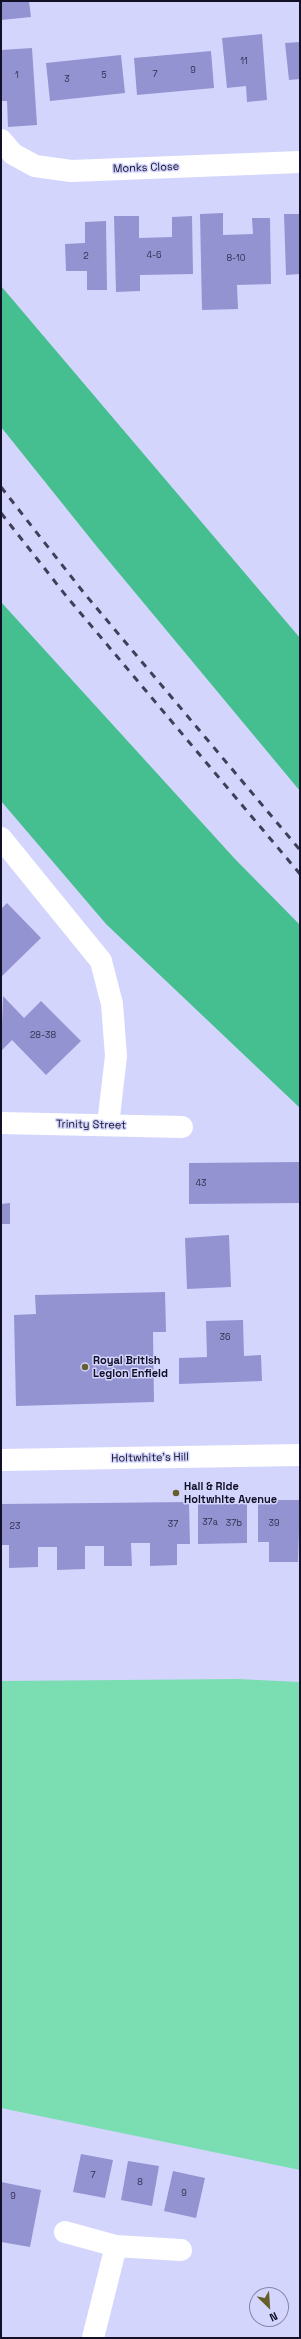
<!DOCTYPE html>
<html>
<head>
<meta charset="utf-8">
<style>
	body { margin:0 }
	#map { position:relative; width:301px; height:2339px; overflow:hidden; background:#d4d5fd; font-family:"Space Grotesk",sans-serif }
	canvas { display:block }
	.frame { position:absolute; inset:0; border:2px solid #111027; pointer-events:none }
	.north { position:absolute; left:249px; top:2287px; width:40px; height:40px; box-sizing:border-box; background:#d4d5fd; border:1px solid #8686a7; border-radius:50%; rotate:155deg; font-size:11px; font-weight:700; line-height:16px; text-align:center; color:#111027 }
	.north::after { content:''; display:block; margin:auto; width:14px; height:18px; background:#645f2b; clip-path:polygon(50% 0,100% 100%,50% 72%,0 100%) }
</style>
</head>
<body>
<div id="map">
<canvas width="301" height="2339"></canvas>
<div class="frame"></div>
<div class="north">N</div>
</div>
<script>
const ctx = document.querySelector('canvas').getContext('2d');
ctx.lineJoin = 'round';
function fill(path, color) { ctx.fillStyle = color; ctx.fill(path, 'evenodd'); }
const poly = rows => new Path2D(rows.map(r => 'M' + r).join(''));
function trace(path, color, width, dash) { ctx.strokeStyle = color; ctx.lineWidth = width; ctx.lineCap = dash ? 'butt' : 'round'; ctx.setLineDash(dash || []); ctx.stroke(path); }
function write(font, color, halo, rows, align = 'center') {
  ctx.font = font + ' "Space Grotesk",sans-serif'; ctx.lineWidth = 3; ctx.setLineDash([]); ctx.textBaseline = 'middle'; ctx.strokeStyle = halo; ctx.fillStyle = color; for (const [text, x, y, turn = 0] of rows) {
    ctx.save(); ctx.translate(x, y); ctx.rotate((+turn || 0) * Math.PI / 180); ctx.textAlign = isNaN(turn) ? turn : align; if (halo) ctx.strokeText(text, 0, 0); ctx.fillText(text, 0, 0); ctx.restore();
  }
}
const green = poly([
	[238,1679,300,1682,300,2170,1,2108,1,1681]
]);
const forest = poly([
	[1,286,300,638,300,791,98,548,1,427],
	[1,602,235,859,300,925,300,1108,106,924,1,801]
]);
const building = poly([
	[1,1,29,1,31,17,1,20],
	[262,34,267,100,247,102,246,86,227,88,222,38],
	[300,42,300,79,289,80,285,43],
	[32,48,37,125,8,127,7,101,1,101,1,50],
	[211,51,214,88,137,95,134,58],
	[121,55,125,93,50,101,46,63],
	[223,213,223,235,253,234,252,218,270,218,271,284,237,285,238,309,202,310,200,214],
	[284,214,300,214,300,274,286,275],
	[114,216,139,216,139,238,172,237,172,217,192,216,193,274,140,275,140,291,116,292],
	[106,221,107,290,87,290,87,271,66,271,65,244,85,243,85,222],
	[7,903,41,938,1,977,1,909],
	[3,996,24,1018,41,1001,81,1041,46,1075,12,1040,1,1051],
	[300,1162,300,1203,189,1204,189,1163],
	[10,1203,10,1224,1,1224,1,1204],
	[229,1235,231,1287,187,1289,185,1238],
	[165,1292,166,1332,153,1332,154,1402,16,1406,14,1315,36,1314,35,1295],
	[243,1320,244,1356,261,1355,262,1381,179,1384,179,1358,207,1357,206,1321],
	[258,1500,300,1500,298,1562,269,1562,269,1542,258,1542],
	[189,1502,190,1544,177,1544,177,1565,150,1566,150,1543,131,1543,132,1566,104,1566,104,1546,85,1546,85,1569,57,1570,57,1547,38,1547,38,1567,9,1568,9,1545,1,1545,1,1504],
	[198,1504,247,1504,247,1543,198,1544],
	[81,2154,113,2160,105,2198,73,2192],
	[128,2161,159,2166,152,2206,121,2200],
	[173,2171,205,2178,196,2218,164,2211],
	[1,2182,41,2190,30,2247,1,2242]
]);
const minor = poly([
	[1,140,13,154,35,166,71,171,300,162],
	[1,838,101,961,112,1004,116,1056,108,1125],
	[1,1123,182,1127],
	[1,1460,300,1455],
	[65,2232,116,2246,181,2250],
	[93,2338,116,2246]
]);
const rail = poly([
	[1,487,84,593,300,850],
	[1,513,67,597,300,874]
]);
const markers = [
	[85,1367,4,"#645f2b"],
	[176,1493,4,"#645f2b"]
];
const numberNames = [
	["11",244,62],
	["9",193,71],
	["7",155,75],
	["1",17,76],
	["5",104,76],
	["3",67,80],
	["4-6",154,256],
	["2",86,257],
	["8-10",236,259],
	["28-38",43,1036],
	["43",201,1184],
	["36",225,1338],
	["37a",210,1523],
	["37b",234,1524],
	["39",274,1524],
	["37",173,1525],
	["23",15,1527],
	["7",93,2176],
	["8",140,2183],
	["9",184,2194],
	["9",13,2197]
];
const streetNames = [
	["Monks Close",146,168,-2],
	["Trinity Street",91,1125,1],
	["Holtwhite's Hill",150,1458,-1]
];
const poiNames = [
	["Royal British",93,1361],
	["Legion Enfield",93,1374],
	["Hail & Ride",184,1487],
	["Holtwhite Avenue",184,1500]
];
fill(green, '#7bdeb3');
fill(forest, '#45bf8f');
fill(building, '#9393d2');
trace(minor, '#fff', 22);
trace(rail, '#403f5a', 3, [7, 7]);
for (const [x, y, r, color] of markers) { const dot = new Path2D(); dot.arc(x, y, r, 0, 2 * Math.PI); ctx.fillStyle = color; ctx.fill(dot); trace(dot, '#d4d5fd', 1.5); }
write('9px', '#323152', null, numberNames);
write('11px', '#111027', '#d4d5fd', streetNames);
write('bold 11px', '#111027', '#d4d5fd', poiNames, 'left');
</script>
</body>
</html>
